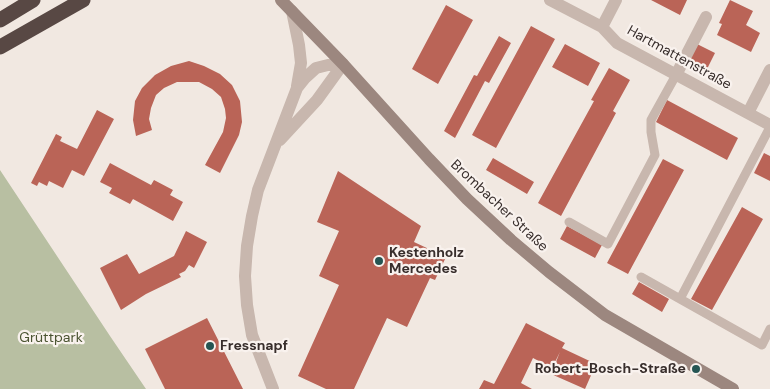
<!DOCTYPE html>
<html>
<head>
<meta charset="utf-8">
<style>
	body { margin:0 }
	canvas { display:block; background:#f1e8e1 }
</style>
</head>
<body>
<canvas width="770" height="389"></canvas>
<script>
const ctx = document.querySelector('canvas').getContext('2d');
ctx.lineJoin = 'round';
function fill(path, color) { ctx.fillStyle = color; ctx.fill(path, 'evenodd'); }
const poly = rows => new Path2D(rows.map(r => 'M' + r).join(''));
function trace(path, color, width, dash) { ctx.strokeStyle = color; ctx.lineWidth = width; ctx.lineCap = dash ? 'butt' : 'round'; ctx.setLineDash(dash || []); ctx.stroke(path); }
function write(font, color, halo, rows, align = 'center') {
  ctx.font = font + ' "DM Sans",sans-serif'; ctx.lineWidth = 4.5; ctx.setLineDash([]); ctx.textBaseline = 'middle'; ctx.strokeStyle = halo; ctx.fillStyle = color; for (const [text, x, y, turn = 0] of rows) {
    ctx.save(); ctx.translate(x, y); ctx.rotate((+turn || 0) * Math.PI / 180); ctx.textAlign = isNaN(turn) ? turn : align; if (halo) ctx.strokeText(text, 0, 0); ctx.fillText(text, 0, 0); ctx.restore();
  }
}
const green = poly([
	[0,170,110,336,146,389,0,389]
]);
const building = poly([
	[651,0,687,0,680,15],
	[730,0,753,11,746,25,760,33,751,52,717,35,722,24,719,23],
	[446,5,473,20,438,84,412,69],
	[531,26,555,39,496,148,472,135],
	[499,36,511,43,489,83,485,81,455,138,444,131,474,75,477,76],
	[565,44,600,63,588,86,552,67],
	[697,44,715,53,705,73,687,63],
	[189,61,204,66,220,74,232,85,240,101,242,122,239,135,220,173,205,165,223,132,226,118,225,109,221,97,212,89,199,82,177,82,164,88,156,95,151,108,149,119,152,130,136,136,133,120,135,101,142,88,155,75,171,66],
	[609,68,630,80,613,111,616,113,561,216,538,203,594,101,591,100],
	[667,100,738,138,727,160,656,122],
	[97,110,114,119,84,176,72,170,63,188,49,181,47,186,39,182,37,186,31,183,56,134,62,137,60,141,77,149],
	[764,153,770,156,770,181,754,173],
	[493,158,534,182,527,194,486,170],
	[663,159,684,170,628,274,607,263],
	[110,163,151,185,154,180,173,190,170,195,183,202,173,221,133,199,130,204,109,193,112,188,100,182],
	[338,171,421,226,414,242,446,257,435,280,430,278,407,327,387,318,354,389,326,389,298,376,339,285,319,276,339,231,317,222],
	[742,207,763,219,712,310,691,299],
	[567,226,602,245,595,258,560,239],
	[186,231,207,242,194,268,189,265,185,271,179,274,181,277,146,294,121,310,100,268,127,254,139,274,174,256],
	[639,282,669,299,662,312,632,294],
	[207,318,243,389,165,389,145,349],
	[526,323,565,343,562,348,596,364,585,389,551,374,560,352,552,368,533,358,521,383,532,389,479,389,484,380,494,384]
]);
const lane = poly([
	[569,222,608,244,655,155,651,132,651,120,676,75],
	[641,277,762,345,770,329],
	[680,299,770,127]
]);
const street = poly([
	[550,0,602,27,617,43,770,125],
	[292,11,299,45,301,63,297,86],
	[602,27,616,0],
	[676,75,706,17],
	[748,113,770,70],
	[280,140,317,100,343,64],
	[273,389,252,335,247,305,245,276,247,246,252,216,258,190,297,88,305,78,316,68,328,65,343,64]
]);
const secondary = poly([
	[281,0,343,64,429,159,467,199,511,240,549,272,605,315,733,389]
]);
const highway = poly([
	[0,20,33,0],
	[0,47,83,0]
]);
const markers = [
	[379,261,5,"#255553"],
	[210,346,5,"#255553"],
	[696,369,5,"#255553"]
];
const streetNames = [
	["Hartmattenstraße",679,58,29],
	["Brombacher Straße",499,206,43]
];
const poiNames = [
	["Kestenholz",389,253],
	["Mercedes",389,269],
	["Fressnapf",220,346],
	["Robert-Bosch-Straße",686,369,"right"]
];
const parkNames = [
	["Grüttpark",51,338]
];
fill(green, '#b8bfa2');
fill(building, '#ba6457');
trace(lane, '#c8b7ae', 9);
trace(street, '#c8b7ae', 12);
trace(secondary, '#9c877f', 12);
trace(highway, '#584844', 15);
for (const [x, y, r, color] of markers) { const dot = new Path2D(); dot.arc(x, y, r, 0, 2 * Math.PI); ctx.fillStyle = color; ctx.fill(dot); trace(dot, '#f9f2ee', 2); }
write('14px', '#382e2c', '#f9f2ee', streetNames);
write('bold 14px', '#382e2c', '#f9f2ee', poiNames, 'left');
write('14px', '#4b5432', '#f9f2ee', parkNames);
</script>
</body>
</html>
